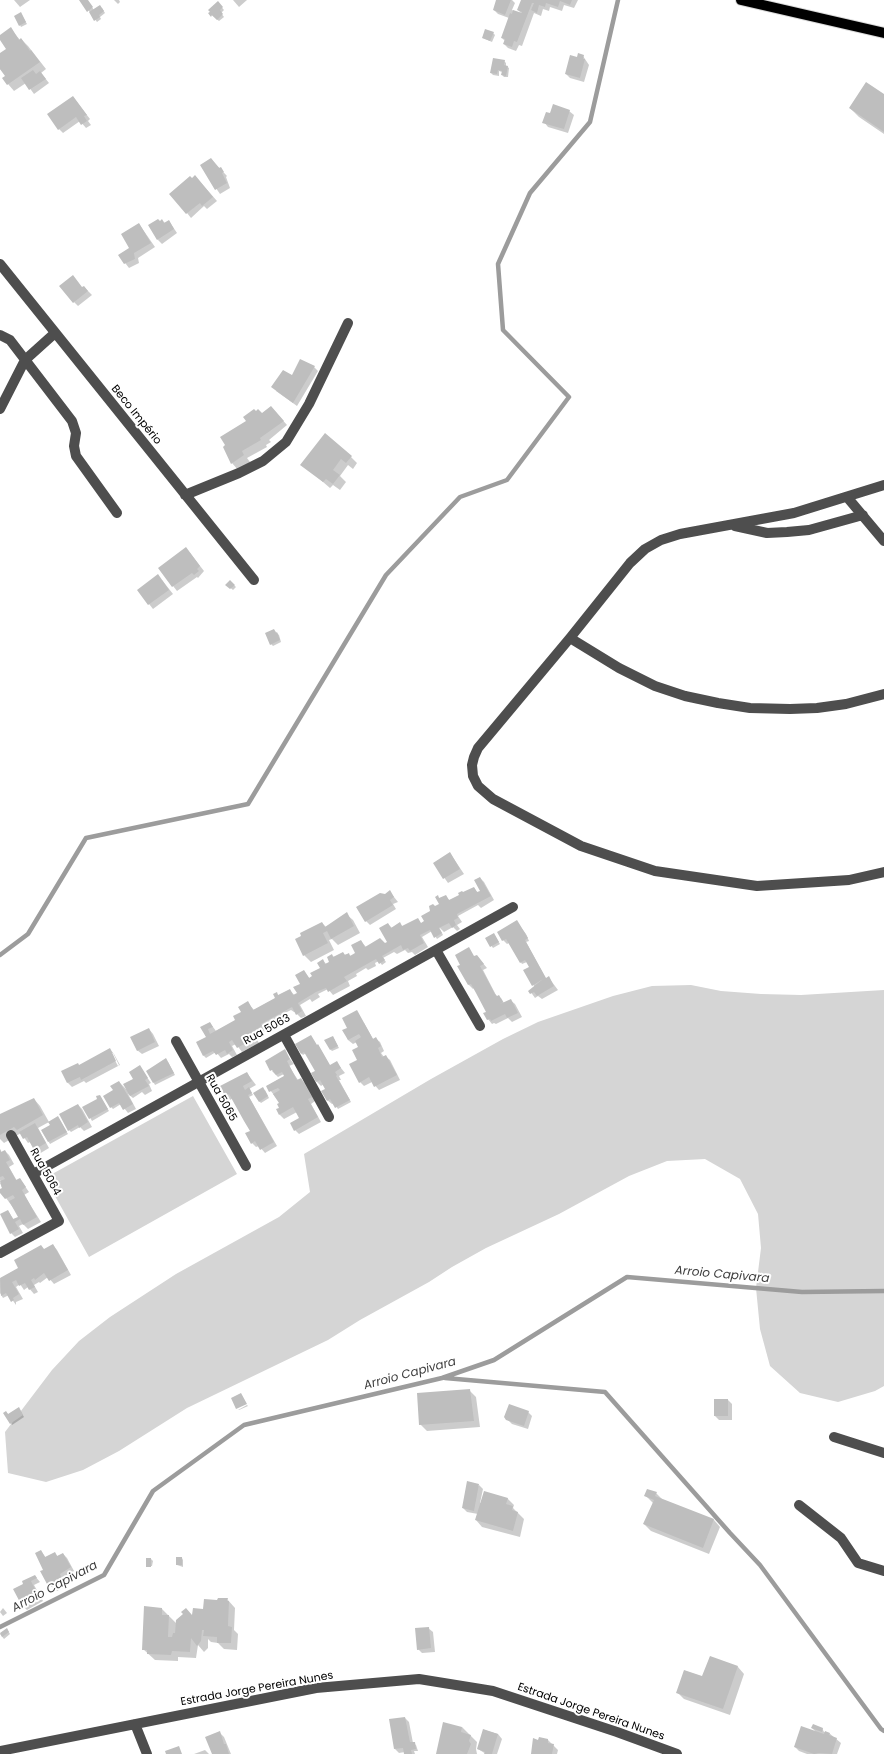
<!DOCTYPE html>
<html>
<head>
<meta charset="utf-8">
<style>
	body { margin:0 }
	canvas { display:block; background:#fff }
</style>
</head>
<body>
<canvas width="884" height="1754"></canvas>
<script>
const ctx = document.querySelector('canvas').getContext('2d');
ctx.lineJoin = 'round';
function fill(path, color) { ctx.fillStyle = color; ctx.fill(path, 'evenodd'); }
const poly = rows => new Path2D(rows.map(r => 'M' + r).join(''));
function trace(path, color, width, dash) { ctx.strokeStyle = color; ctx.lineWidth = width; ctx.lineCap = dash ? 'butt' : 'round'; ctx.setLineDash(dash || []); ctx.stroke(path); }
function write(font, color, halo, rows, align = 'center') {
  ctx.font = font + ' Poppins,sans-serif'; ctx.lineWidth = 4; ctx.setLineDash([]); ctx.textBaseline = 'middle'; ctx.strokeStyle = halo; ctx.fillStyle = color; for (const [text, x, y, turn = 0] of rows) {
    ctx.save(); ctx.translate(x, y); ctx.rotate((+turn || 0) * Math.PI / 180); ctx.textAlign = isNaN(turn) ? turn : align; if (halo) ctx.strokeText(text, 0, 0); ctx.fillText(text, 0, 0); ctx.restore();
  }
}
const green = poly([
	[691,985,721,991,761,994,801,995,884,990,884,1386,875,1391,838,1402,800,1393,770,1366,760,1329,756,1288,761,1248,758,1214,740,1179,705,1159,667,1161,629,1176,559,1214,486,1248,452,1267,429,1282,360,1320,328,1340,187,1408,119,1451,83,1470,46,1482,8,1473,5,1432,52,1370,79,1341,110,1317,176,1274,279,1217,310,1192,304,1154,431,1079,503,1039,538,1022,613,996,652,986],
	[193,1096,237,1174,89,1257,45,1178]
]);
const shadow = poly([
	[14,0,30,0,20,7],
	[81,0,87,0,94,10,102,8,105,13,100,17,101,19,97,22],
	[114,0,119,0,120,2,118,4],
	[233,0,247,0,239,7],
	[497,0,512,0,515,3,512,10,523,15,518,10,522,0,578,0,574,8,564,5,562,11,550,7,549,11,543,9,541,16,534,13,522,46,519,45,516,51,508,48,504,44,505,41,502,38,509,18,498,14,494,10],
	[218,3,224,10,221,13,224,17,219,21,209,13],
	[21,14,27,24,21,27,20,25],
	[11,29,20,40,21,39,28,46,46,69,41,73,49,83,34,94,26,83,14,91,8,84,6,76,0,69,0,54,8,49,0,36],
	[493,33,495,35,492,42,483,38],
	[583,56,589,65,584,82,570,78,566,74,577,58],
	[504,61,506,63,506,66,509,68,508,77,504,77,502,75,502,72,499,71,499,76,493,75,491,73],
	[884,95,884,134,859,117,850,108],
	[73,97,90,119,88,121,91,125,86,128,80,121,63,133,59,129],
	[569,111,574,115,568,133,548,127,544,122,551,114],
	[211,159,227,176,226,177,230,188,220,194,201,166],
	[195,176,217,201,207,209,204,206,191,218,187,213,192,179],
	[162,220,165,223,169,221,177,233,162,244,158,240,160,222],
	[139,224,155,247,138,258,139,263,129,268,119,255,131,248],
	[84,287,92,295,78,306,74,302],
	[314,367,318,371,297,406,276,391,292,376],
	[271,407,287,425,269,440,271,442,266,445,267,447,247,458,250,462,238,470,232,463,248,421,262,414],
	[351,457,357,463,353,469,348,465,340,476,346,482,340,490,333,485,330,488,302,464],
	[190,553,204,571,198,578,197,577,177,591,159,568],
	[162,580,173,594,153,609,138,590],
	[230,581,236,587,233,590,227,585],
	[274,630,279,635,281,642,273,646,271,644],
	[450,853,464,874,448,883,434,863],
	[480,878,484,882,494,900,481,908,478,905,458,916,462,922,457,925,460,929,457,931,453,927,444,932,439,927,443,935,437,939,432,931,422,937,428,947,415,955,412,952,408,953,405,950,397,954,394,952,383,958,386,962,382,965,379,961,375,963,376,966,368,970,366,968,356,974,357,976,348,981,350,986,333,995,328,989,318,994,320,997,312,1002,310,999,300,1005,306,1016,301,1018,295,1012,294,1012,291,1010,281,1015,283,1018,264,1029,265,1031,255,1036,259,1043,242,1052,236,1044,232,1046,237,1055,232,1057,229,1054,221,1058,216,1052,206,1058,204,1056,197,1043,208,1041,202,1028,210,1023,216,1031,237,1020,248,1003,254,1010,276,998,276,993,279,996,290,990,295,996,302,988,304,971,310,979,321,968,323,960,326,964,330,962,332,955,334,957,348,954,351,956,357,953,361,941,366,947,390,947,388,924,392,928,400,924,403,927,421,924,426,922,435,908,440,905,438,897,440,899,445,896,450,901,474,888,478,893,482,891],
	[390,892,398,902,393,904,396,909,370,925,366,921,385,895],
	[346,914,353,920,360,933,338,945,332,939,329,940,334,950,311,962,304,955,322,923,326,927],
	[517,922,526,934,529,941,526,942,546,979,549,978,558,990,542,999,538,996,535,998,530,991,534,987,530,967,527,962,522,964,509,943,507,944,503,940],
	[495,936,500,944,493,948,486,938],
	[477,956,487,968,483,970,497,997,501,998,504,1003,510,1000,515,1004,522,1017,512,1022,508,1018,496,1024,494,1023,492,1024,488,1019,488,1012,474,988,473,989,469,985,475,957],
	[364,1023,373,1039,375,1038,380,1042,384,1051,381,1053,384,1057,385,1056,390,1060,400,1080,379,1090,372,1082,364,1086,360,1082,359,1047,357,1042,353,1044,348,1040,344,1031],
	[149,1029,153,1034,159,1046,142,1054,137,1050],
	[333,1037,339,1048,332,1051,331,1050],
	[318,1045,330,1066,337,1063,345,1073,339,1076,341,1080,339,1080,351,1102,338,1109,334,1103,332,1104,327,1100,326,1090,324,1084,321,1086,317,1082,312,1073,316,1071,306,1053,303,1055,301,1053],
	[110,1049,114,1054,120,1065,86,1083,84,1081,72,1087,68,1083,62,1071,79,1066],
	[111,1053,113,1053,119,1065,118,1066],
	[284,1051,294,1064,289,1066,294,1074,298,1080,301,1079,305,1083,315,1101,311,1104,321,1122,299,1134,295,1130,301,1118,297,1112,284,1119,280,1115,280,1103,267,1086,285,1076,284,1074,278,1077,272,1071,277,1068],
	[168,1062,175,1075,155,1085,148,1071],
	[140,1067,151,1083,149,1084,152,1091,145,1095,142,1092,133,1098,128,1094,136,1109,128,1113,121,1104,113,1109,111,1107,112,1092,119,1082,126,1089,134,1079],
	[247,1073,256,1085,249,1089,253,1095,249,1097,277,1146,265,1153,259,1146,256,1147,252,1143,251,1131,233,1098,230,1100,221,1087],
	[265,1090,269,1098,261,1103,259,1101],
	[101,1098,109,1111,92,1121,84,1107],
	[34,1099,40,1106,49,1122,38,1128,49,1148,39,1154,30,1142,28,1143,21,1133,4,1143,0,1139,0,1116],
	[78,1105,82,1109,92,1127,84,1131,80,1127,71,1132,69,1130],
	[59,1119,68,1134,50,1144,42,1131],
	[0,1149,2,1153,5,1151,9,1155,14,1164,9,1167,17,1181,20,1179,29,1192,24,1195,41,1222,28,1229,23,1224,19,1226,23,1233,15,1237,11,1233,8,1211,14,1220,20,1217,6,1198,0,1183,1,1182,0,1180],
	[53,1245,57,1250,71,1275,54,1284,48,1277,40,1283,39,1282,34,1285,38,1292,34,1294,28,1287,24,1290,20,1284,16,1287,23,1299,16,1302,16,1305,9,1295,3,1298,0,1293,0,1280,20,1268],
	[469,1390,476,1397,480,1427,427,1431,420,1424],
	[715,1400,728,1400,732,1404,732,1420,719,1420,715,1416],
	[247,1405,248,1406,239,1410,238,1410],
	[20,1410,24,1417,12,1425,6,1412,9,1415],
	[528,1412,532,1416,528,1429,512,1424,505,1417],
	[479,1485,483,1489,480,1503,507,1498,514,1505,513,1508,524,1519,520,1537,482,1527,476,1520,478,1514,467,1512,463,1508],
	[656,1493,663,1500,714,1520,720,1527,709,1554,651,1531,644,1524,653,1503,645,1495],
	[41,1551,46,1558,55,1553,58,1557,63,1554,67,1558,74,1571,63,1579,67,1586,57,1591,48,1584],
	[182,1558,183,1560,183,1567,177,1565],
	[151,1559,153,1561,152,1566,147,1566],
	[35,1576,40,1582,34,1585,43,1601,27,1610,22,1605,24,1585],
	[227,1599,235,1608,234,1630,238,1634,237,1650,224,1649,218,1643,211,1642,208,1639,208,1648,204,1652,198,1645,196,1658,178,1657,178,1661,155,1660,143,1649,145,1608,162,1609,177,1624,218,1601],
	[3,1608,7,1613,3,1616,0,1612],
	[428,1628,433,1632,435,1652,422,1653,418,1649],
	[7,1629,10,1634,4,1639,0,1634],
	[710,1657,738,1667,744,1674,730,1715,684,1699,677,1692,703,1678],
	[405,1718,409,1722,413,1743,416,1745,418,1751,414,1751,415,1754,406,1754,405,1752,399,1753,395,1749],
	[462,1727,477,1742,476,1749,477,1754,437,1754],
	[812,1728,822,1728,824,1732,829,1733,841,1743,837,1754,807,1754,799,1751,795,1747,817,1733],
	[484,1730,498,1734,502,1739,497,1754,486,1754,478,1749],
	[219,1732,224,1737,231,1754,213,1754],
	[548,1740,558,1750,557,1754,532,1754,539,1741],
	[205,1750,209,1754,194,1754]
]);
const stream = poly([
	[0,955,28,934,86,838,248,804,386,575,460,497,507,480,569,397,503,330,498,264,530,193,590,122,618,0],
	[445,1378,605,1392,730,1533,760,1565,881,1729,884,1731],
	[0,1627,104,1575,153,1491,244,1425,442,1378,494,1360,627,1277,802,1292,884,1291]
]);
const building = poly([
	[79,0,88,0,93,7,87,12],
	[496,0,511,0,505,15,493,10],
	[521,0,572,0,570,5,560,1,558,7,546,3,545,7,539,5,537,13,531,10,534,3,532,3,517,42,514,41,512,47,503,44,505,39,501,38,510,13,512,14,513,10,522,13,522,12,517,10],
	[218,1,223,7,220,10,223,14,217,20,212,15,211,17,208,13,210,12,208,10],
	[100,5,104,11,99,15,100,17,94,21,89,12],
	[21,12,26,22,19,26,14,16],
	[11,27,19,40,21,38,30,51,31,50,40,62,7,85,2,78,5,76,0,69,0,53,6,49,0,40,0,35],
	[485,29,494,32,490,41,482,38],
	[578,53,584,55,583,59,585,59,580,78,565,74,570,55,577,57],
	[493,58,505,60,504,65,508,66,506,76,501,75,502,71,498,70,497,74,490,73],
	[33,70,36,74,40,71,46,79,29,90,21,78],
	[866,82,884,94,884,132,849,108],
	[73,96,87,115,84,116,87,121,81,125,76,117,58,130,47,114],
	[553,104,570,110,564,129,542,123,546,112,550,113],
	[211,158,219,168,221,167,224,172,222,173,227,183,215,190,200,165],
	[195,175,213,197,202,206,200,203,186,214,169,194,190,176,192,178],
	[158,219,160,221,162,219,164,223,169,220,174,229,157,240,148,225],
	[139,223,151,243,134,253,135,259,124,264,118,255,129,248,121,234],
	[73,275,82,287,84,286,88,291,73,303,59,286],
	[300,359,315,366,293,403,271,387,283,370,292,375],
	[271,406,284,421,260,438,261,440,242,451,244,455,231,464,223,447,225,445,220,437,246,421,243,417,254,409,256,411,258,409,262,413],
	[325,433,352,456,346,463,341,459,333,470,340,475,333,484,326,479,323,482,300,465],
	[186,547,200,566,197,569,199,571,194,575,192,573,172,587,158,568],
	[158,574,169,590,148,605,137,590],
	[230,580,235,585,230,589,225,585],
	[274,629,276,633,277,632,280,640,270,645,265,633],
	[450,852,460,869,443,879,433,863],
	[480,877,491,896,457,914,458,918,454,920,456,925,452,928,449,923,439,928,442,933,434,938,430,930,420,935,424,943,410,951,408,948,403,950,401,945,382,956,385,960,379,964,376,959,344,977,347,981,328,992,326,988,316,992,298,1003,302,1011,296,1015,292,1007,261,1024,262,1026,252,1032,255,1038,237,1048,232,1040,229,1042,233,1050,227,1054,225,1050,216,1055,213,1051,203,1056,196,1042,206,1037,200,1027,210,1022,213,1027,208,1029,210,1034,235,1020,233,1016,241,1012,238,1007,248,1001,253,1010,275,998,273,994,277,992,278,995,290,989,293,995,297,993,293,987,300,984,295,975,304,970,309,978,312,976,310,973,320,968,317,963,323,959,325,964,329,962,327,957,332,954,333,957,343,952,345,955,349,953,350,956,355,953,351,945,361,940,365,947,380,938,385,943,387,942,379,928,388,923,391,928,400,922,402,926,418,918,421,923,424,921,421,916,430,911,429,906,433,904,435,906,439,904,435,897,438,895,439,898,446,895,449,900,459,895,458,893,462,891,463,892,474,887,477,892,480,891,474,880],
	[390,890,394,897,390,900,393,905,365,922,356,907,380,893,385,894],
	[347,912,354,926,331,939,327,931,323,933,328,943,303,956,295,939,301,936,300,933,322,922,325,927],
	[517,920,528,938,525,940,546,978,549,976,554,986,537,996,534,992,530,994,528,991,543,979,532,986,523,970,529,967,525,960,520,963,506,939,502,941,497,932],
	[494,933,499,942,490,947,485,938],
	[469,947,474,956,477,955,484,964,480,966,495,994,497,996,499,995,503,1002,500,1004,511,999,518,1013,507,1018,505,1014,491,1021,490,1019,487,1020,483,1013,486,1012,476,993,471,984,468,985,457,966,460,965,455,955],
	[357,1010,373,1039,376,1037,381,1046,378,1048,382,1057,386,1055,397,1075,374,1087,369,1077,359,1083,349,1064,357,1060,352,1050,358,1047,355,1041,361,1037,359,1034,348,1040,342,1030,347,1028,342,1018],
	[149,1028,155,1042,137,1051,130,1037],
	[311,1035,317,1045,318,1044,330,1065,337,1061,341,1068,335,1072,337,1075,336,1076,350,1100,335,1108,330,1099,327,1101,321,1091,325,1089,320,1080,316,1082,311,1073,315,1071,304,1052,301,1054,295,1044],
	[333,1036,338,1046,330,1050,324,1040],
	[110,1048,116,1061,81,1080,80,1077,67,1083,61,1071,78,1063,79,1065],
	[285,1049,290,1059,287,1061,297,1080,301,1078,312,1097,308,1099,318,1117,294,1131,290,1123,299,1118,293,1107,279,1115,276,1109,279,1108,277,1104,279,1103,273,1094,280,1090,278,1088,269,1092,266,1086,284,1076,282,1072,276,1075,272,1070,270,1071,265,1061],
	[166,1058,174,1073,153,1083,146,1071],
	[140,1065,148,1078,145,1080,149,1086,130,1096,123,1084,133,1079,129,1072],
	[247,1072,252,1081,243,1086,245,1090,249,1087,252,1093,248,1095,274,1142,260,1150,255,1141,251,1144,245,1133,250,1131,244,1121,229,1094,225,1096,220,1086],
	[119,1081,133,1104,123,1110,119,1103,110,1108,103,1096,113,1090,110,1086],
	[263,1087,268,1096,259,1102,253,1093],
	[100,1095,108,1109,89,1119,82,1107,97,1099,96,1096],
	[34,1098,43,1115,17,1130,14,1127,0,1135,0,1114],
	[78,1104,88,1122,79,1128,78,1125,68,1131,59,1114],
	[58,1116,67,1132,48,1142,41,1130,50,1125,48,1122],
	[35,1123,46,1143,34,1150,27,1137,23,1139,19,1132],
	[0,1149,1,1152,5,1150,10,1160,6,1162,16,1180,20,1178,26,1187,22,1190,37,1217,23,1225,20,1219,15,1222,19,1229,10,1234,0,1214,8,1210,13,1219,18,1217,9,1201,15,1198,13,1195,5,1199,0,1193,0,1189,2,1188,0,1181,5,1179,3,1176,0,1177],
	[53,1244,68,1270,49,1281,44,1273,35,1280,34,1278,31,1280,35,1287,29,1290,25,1283,19,1286,16,1280,12,1282,19,1294,13,1298,14,1300,11,1302,6,1293,1,1296,0,1278,18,1268,14,1260,41,1245,44,1249],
	[470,1389,474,1421,419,1425,417,1393],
	[241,1393,247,1404,236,1409,231,1398],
	[714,1399,728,1399,728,1416,714,1416],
	[509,1404,529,1411,524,1426,506,1420,504,1417],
	[19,1407,23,1415,10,1424,3,1413,6,1411,8,1414],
	[467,1481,479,1484,474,1511,462,1508],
	[647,1489,657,1492,655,1496,714,1519,703,1548,643,1524,654,1500,644,1496],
	[484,1491,508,1498,506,1504,513,1506,512,1510,518,1512,513,1531,475,1520],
	[41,1550,45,1557,55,1552,57,1556,63,1553,71,1567,60,1574,63,1582,52,1587,50,1583,47,1584,40,1571,43,1570,35,1553],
	[176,1557,182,1557,182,1565,176,1565],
	[146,1558,151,1558,151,1567,146,1567],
	[35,1575,37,1578,31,1581,39,1597,22,1606,13,1589,23,1584,22,1581],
	[218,1598,228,1598,227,1601,229,1601,228,1626,232,1627,231,1643,217,1643,217,1637,203,1636,204,1630,202,1630,201,1641,197,1646,191,1638,190,1652,172,1651,171,1655,147,1654,147,1650,142,1650,144,1606,162,1608,162,1615,169,1615,168,1637,172,1637,173,1633,175,1633,176,1620,183,1614,181,1612,186,1608,192,1615,193,1608,203,1609,204,1599,217,1600],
	[429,1627,431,1648,417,1650,415,1628],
	[7,1628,9,1632,2,1637,0,1633],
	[710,1656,738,1666,723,1709,676,1693,684,1670,702,1676],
	[405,1717,410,1742,415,1742,416,1749,411,1750,412,1754,404,1754,403,1748,394,1749,389,1719],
	[443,1722,462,1727,461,1732,471,1735,469,1741,471,1744,467,1754,436,1754],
	[813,1724,823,1728,822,1732,811,1728],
	[801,1726,824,1734,825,1731,830,1733,829,1735,837,1738,832,1754,819,1753,814,1754,794,1747],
	[483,1729,498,1734,492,1754,484,1754,485,1752,477,1749],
	[220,1731,224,1744,226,1744,229,1754,212,1754,205,1737],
	[539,1737,548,1739,548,1743,554,1744,552,1754,531,1754,533,1738,538,1740],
	[179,1746,182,1754,166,1754,165,1751]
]);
const minor = poly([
	[0,264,254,580],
	[0,335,10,340,72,421,76,433,74,446,76,456,117,513],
	[0,409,25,360,55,333],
	[884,485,794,513,680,534,661,540,645,549,630,563,570,638,478,748,474,757,472,765,473,776,478,786,493,799,581,846,655,871,757,886,849,880,884,872],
	[185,495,239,473,263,461,286,442,309,404,348,323],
	[847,497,884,541],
	[735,526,767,533,787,532,809,530,863,515],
	[570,638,619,668,655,686,685,696,718,703,750,708,790,709,817,708,846,704,884,694],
	[436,950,480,1026],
	[284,1035,329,1117],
	[176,1041,246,1166],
	[33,1174,513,907],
	[0,1253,59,1221,11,1135],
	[834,1437,884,1453],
	[799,1505,841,1538,858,1563,884,1571],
	[135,1724,147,1754],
	[0,1751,316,1688,419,1679,493,1691,617,1732,677,1754]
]);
const major = poly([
	[741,0,884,33]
]);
const streetNames = [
	["Beco Império",136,415,51],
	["Rua 5063",267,1030,-29],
	["Rua 5065",221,1098,61],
	["Rua 5064",45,1172,61],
	["Estrada Jorge Pereira Nunes",257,1689,-10],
	["Estrada Jorge Pereira Nunes",591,1712,19]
];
const waterNames = [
	["Arroio Capivara",722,1275,5],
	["Arroio Capivara",410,1374,-15],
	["Arroio Capivara",55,1587,-28]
];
fill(green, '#d5d5d5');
fill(shadow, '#0003');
trace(stream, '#9c9c9c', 4.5);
fill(building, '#bebebe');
trace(major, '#dbdbdb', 12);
trace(minor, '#4e4e4e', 10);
trace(major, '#000', 10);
write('11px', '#000', '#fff', streetNames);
write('italic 12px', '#3d3d3d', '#fff', waterNames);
</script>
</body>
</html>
